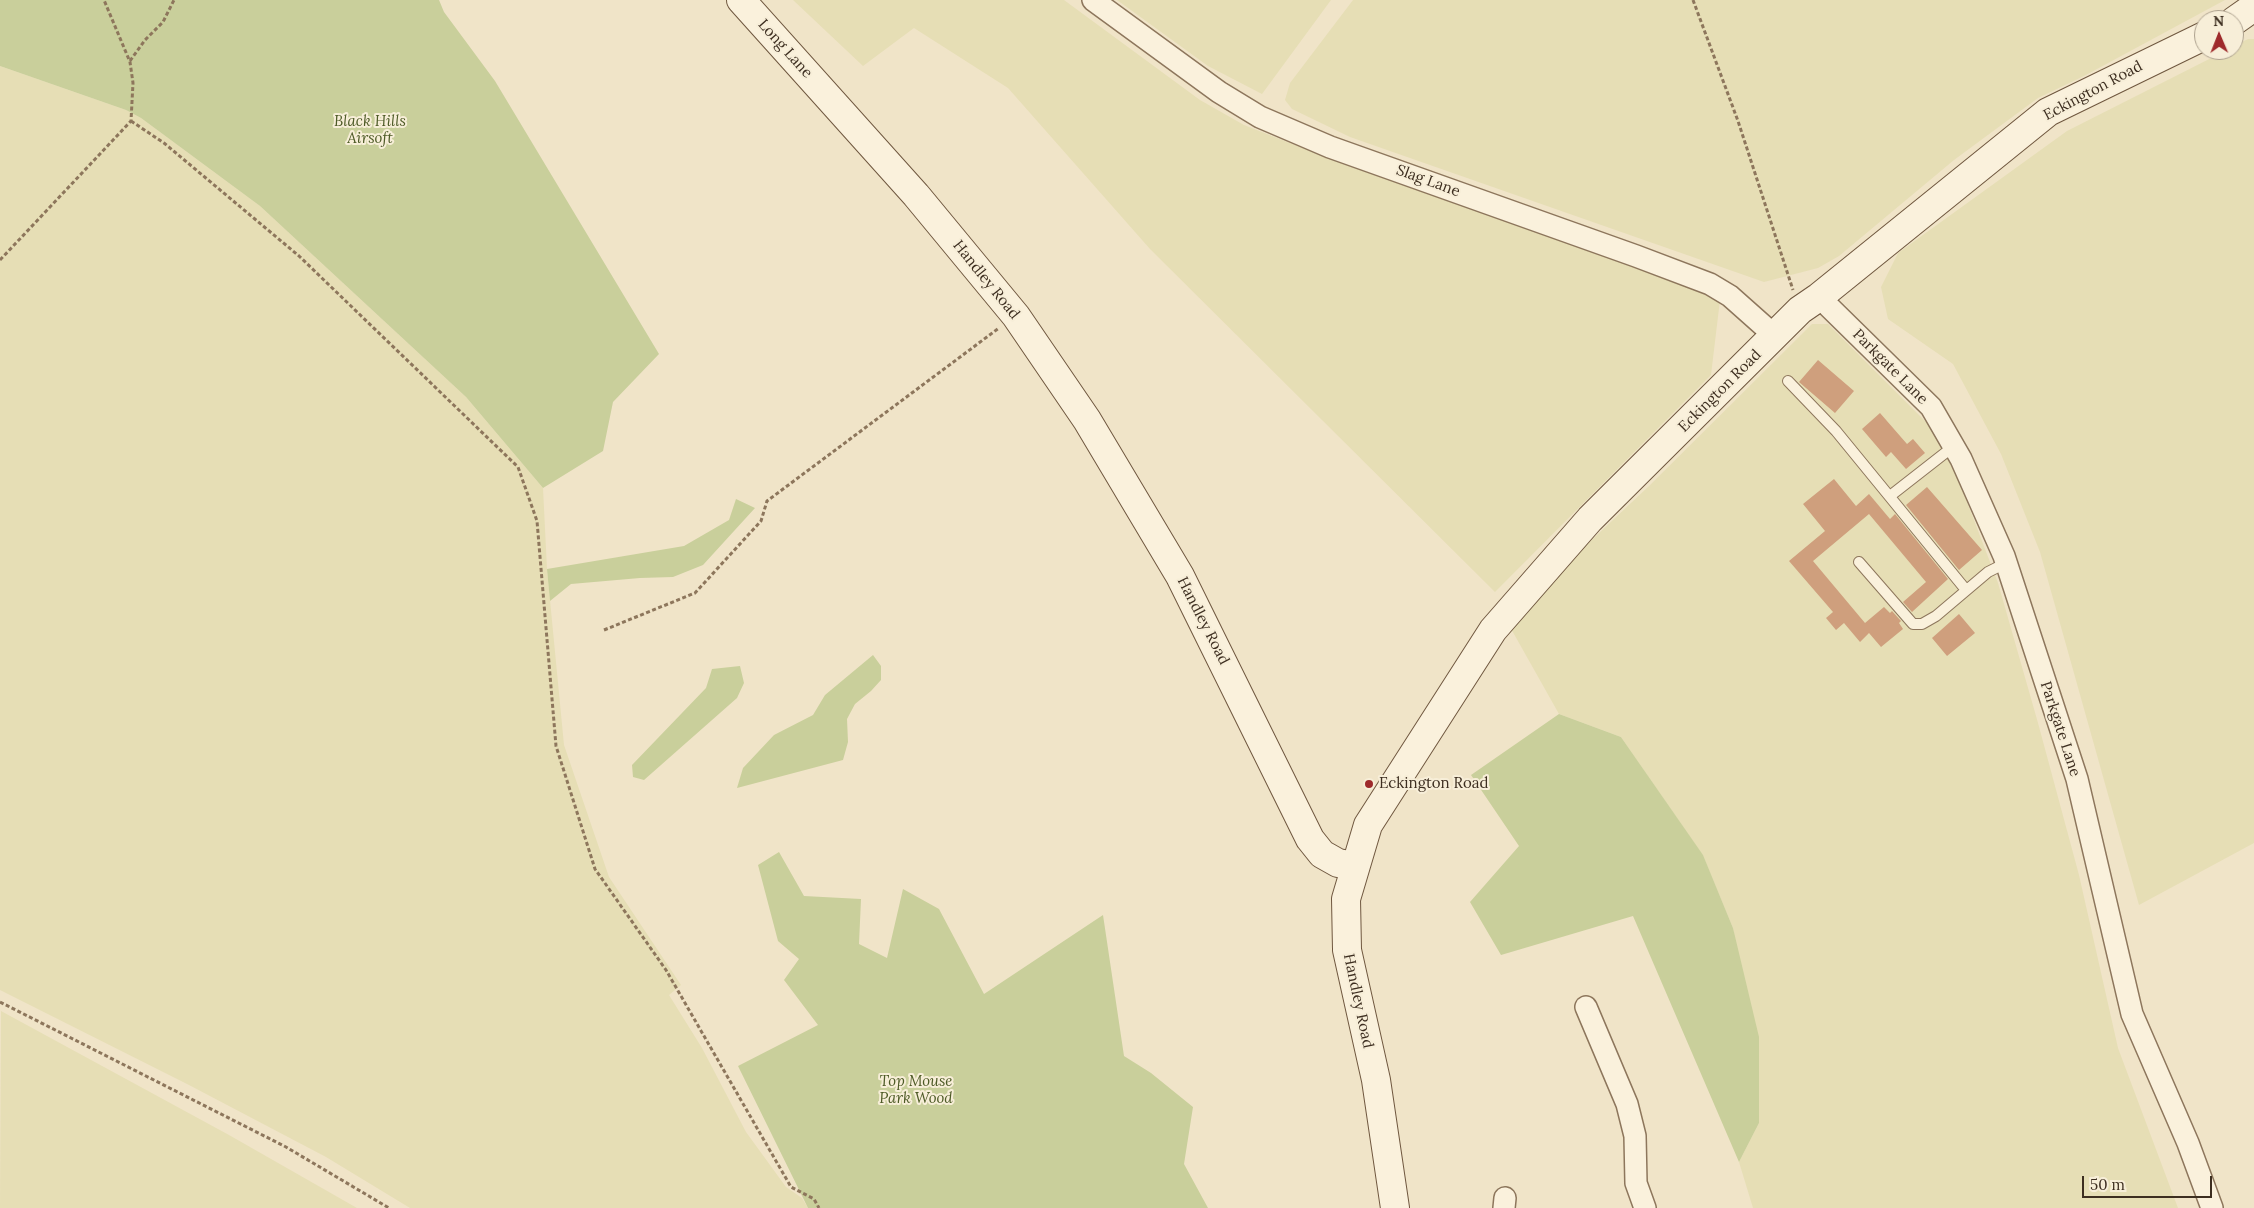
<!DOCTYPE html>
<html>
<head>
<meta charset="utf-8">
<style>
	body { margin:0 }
	#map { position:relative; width:2254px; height:1208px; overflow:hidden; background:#f0e4c8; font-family:Lora,serif }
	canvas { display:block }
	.north { position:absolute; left:2194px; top:10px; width:50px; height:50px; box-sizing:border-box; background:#f7eed8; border:1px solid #ada18e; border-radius:50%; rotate:359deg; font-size:14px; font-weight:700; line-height:20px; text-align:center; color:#3d2e20 }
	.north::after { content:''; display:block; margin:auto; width:18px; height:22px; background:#9e2a2b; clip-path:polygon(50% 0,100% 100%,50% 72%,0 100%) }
	.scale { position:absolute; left:2082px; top:1176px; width:130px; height:22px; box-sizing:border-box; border:2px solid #3d2e20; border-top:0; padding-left:6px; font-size:15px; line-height:18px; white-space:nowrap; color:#3d2e20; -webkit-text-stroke:4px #f7eed8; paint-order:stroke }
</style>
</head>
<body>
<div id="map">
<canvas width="2254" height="1208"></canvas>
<div class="north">N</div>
<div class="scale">50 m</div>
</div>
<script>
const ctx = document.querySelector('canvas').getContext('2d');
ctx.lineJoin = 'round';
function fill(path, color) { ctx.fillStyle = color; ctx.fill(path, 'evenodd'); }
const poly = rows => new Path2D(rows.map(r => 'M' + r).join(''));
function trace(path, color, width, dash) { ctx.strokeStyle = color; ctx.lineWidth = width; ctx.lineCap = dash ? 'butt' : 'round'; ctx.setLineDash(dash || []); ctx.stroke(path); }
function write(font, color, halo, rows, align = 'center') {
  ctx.font = font + ' Lora,serif'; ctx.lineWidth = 4; ctx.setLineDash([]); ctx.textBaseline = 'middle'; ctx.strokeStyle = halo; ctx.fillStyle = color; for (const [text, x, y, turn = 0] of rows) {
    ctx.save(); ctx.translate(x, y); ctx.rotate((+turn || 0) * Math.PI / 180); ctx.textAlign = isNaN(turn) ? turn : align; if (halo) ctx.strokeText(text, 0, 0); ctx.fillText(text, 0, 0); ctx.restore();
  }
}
const farmland = poly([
	[793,0,1064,0,1200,100,1244,125,1346,165,1635,267,1720,300,1711,375,1495,592,1150,249,1008,88,914,28,863,66],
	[1117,0,1331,0,1262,94,1208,66],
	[1353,0,2225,0,2084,76,2038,98,1954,160,1839,256,1818,268,1764,282,1350,137,1292,109,1285,100,1290,83],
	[2248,39,2254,39,2254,843,2139,905,2040,552,2001,454,1953,364,1888,319,1881,287,1898,253,2067,131,2227,50,2234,50,2234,46],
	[0,66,126,110,141,118,260,206,466,397,543,488,547,569,564,745,609,877,681,985,669,995,702,1048,746,1132,786,1187,802,1198,808,1208,410,1208,326,1157,189,1085,0,990],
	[1812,324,1828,324,1927,423,1953,465,1998,583,2038,723,2079,875,2118,1048,2178,1208,1753,1208,1739,1162,1759,1123,1733,928,1703,856,1621,737,1559,714,1510,627,1547,582,1648,487],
	[1,1011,229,1135,357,1208,0,1208]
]);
const green = poly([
	[0,0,439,0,444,12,495,81,659,354,613,402,603,451,543,488,466,397,260,206,141,118,126,110,0,66],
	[736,499,755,508,703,565,673,577,640,578,571,584,550,601,547,569,684,546,729,520],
	[873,655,881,666,881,680,871,691,855,704,847,719,848,742,843,760,737,788,743,768,774,735,813,715,825,695],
	[740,666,744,683,737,698,644,780,633,777,632,765,706,688,712,669],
	[1559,714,1621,737,1703,855,1733,928,1759,1037,1759,1123,1739,1162,1633,916,1501,955,1470,902,1519,846,1471,775],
	[779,852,804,896,861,899,859,944,887,958,903,889,939,909,984,994,1103,915,1124,1056,1151,1073,1193,1107,1184,1164,1208,1208,808,1208,738,1066,818,1025,784,980,799,959,778,941,758,865]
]);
const building = poly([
	[1818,360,1854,391,1835,413,1799,382],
	[1880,413,1907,444,1913,439,1925,453,1906,469,1891,452,1886,457,1862,429],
	[1834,479,1856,506,1869,494,1890,519,1895,514,1948,579,1912,612,1903,602,1926,582,1869,514,1813,561,1865,623,1884,607,1890,613,1892,611,1901,621,1899,623,1903,629,1881,647,1869,633,1860,642,1844,623,1836,630,1826,618,1833,612,1789,561,1825,531,1803,504],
	[1927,487,1982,550,1959,570,1906,505],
	[1959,614,1975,633,1947,656,1932,638]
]);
const path = poly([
	[1693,0,1738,121,1793,290],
	[130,61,145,40,163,22,174,0],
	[131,121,164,143,299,256,518,467,537,521,556,746,595,869,666,970,791,1187,814,1199,819,1208],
	[0,260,131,121,133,83,130,62,104,0],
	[604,630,695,593,761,521,767,501,999,328],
	[0,1002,286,1147,389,1208]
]);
const lane = poly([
	[1788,381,1836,431,1966,590],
	[1890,496,1954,446],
	[1859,562,1913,624,1922,624,1936,616,1988,572,2006,563]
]);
const street = poly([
	[1093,0,1219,92,1260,117,1330,147,1636,256,1710,284,1730,296,1775,336],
	[1819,297,1931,407,1961,459,2004,556,2077,779,2132,1014,2188,1143,2212,1208],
	[1586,1007,1627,1104,1635,1136,1636,1183,1645,1208],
	[1504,1208,1505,1198]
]);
const secondary = poly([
	[741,0,916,195,1016,316,1087,420,1180,576,1310,839,1322,854,1338,863,1355,866],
	[2234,21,2254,7],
	[1395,1208,1376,1080,1347,950,1346,899,1368,825,1493,630,1590,519,1800,310,1819,297,2048,112,2204,36]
]);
const markers = [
	[1369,784,5,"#9e2a2b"]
];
const streetNames = [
	["Long Lane",785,49,48],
	["Eckington Road",2093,91,-28],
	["Slag Lane",1428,181,20],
	["Handley Road",986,280,51],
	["Parkgate Lane",1890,367,45],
	["Eckington Road",1720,391,-45],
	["Handley Road",1203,621,63],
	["Parkgate Lane",2060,729,72],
	["Handley Road",1358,1001,78]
];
const parkNames = [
	["Black Hills",370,122],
	["Airsoft",370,139],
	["Top Mouse",916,1082],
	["Park Wood",916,1099]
];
const poiNames = [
	["Eckington Road",1379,784]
];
fill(farmland, '#e6deb5');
fill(green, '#c9cf9b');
fill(building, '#cf9f7d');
trace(lane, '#8d765c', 12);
trace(street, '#8d765c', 24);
trace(secondary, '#6f573f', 30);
trace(path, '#8d765c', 3, [4, 2.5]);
trace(lane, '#faf1dc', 10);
trace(street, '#faf1dc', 21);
trace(secondary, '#faf1dc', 28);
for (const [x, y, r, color] of markers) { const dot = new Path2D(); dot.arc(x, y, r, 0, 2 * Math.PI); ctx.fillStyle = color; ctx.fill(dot); trace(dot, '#f7eed8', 2); }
write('15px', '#3d2e20', '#f7eed8', streetNames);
write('italic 15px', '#4d5a26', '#f7eed8', parkNames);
write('15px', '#3d2e20', '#f7eed8', poiNames, 'left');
</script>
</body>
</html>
